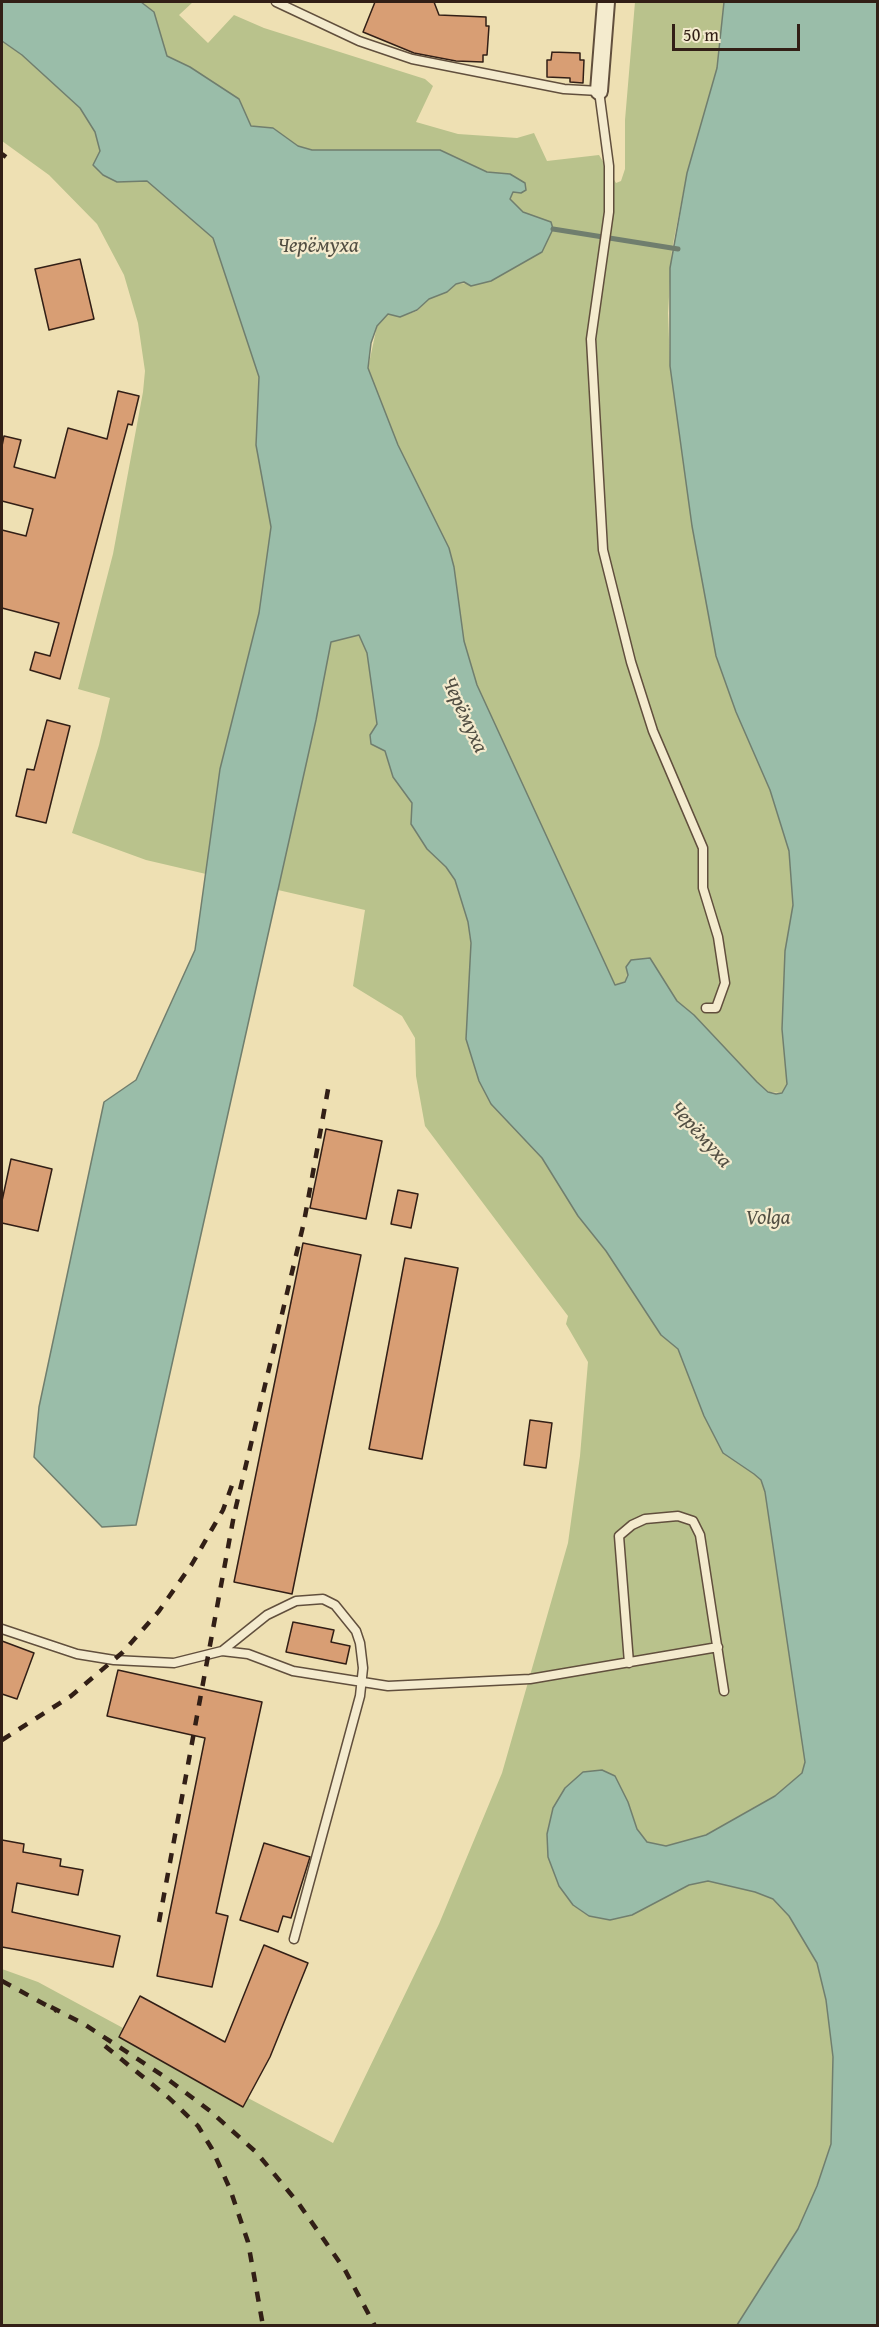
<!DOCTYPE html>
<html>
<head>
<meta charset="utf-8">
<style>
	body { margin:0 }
	#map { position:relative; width:879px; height:2327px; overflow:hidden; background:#eee0b3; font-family:"Gentium Book Plus",serif }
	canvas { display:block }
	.frame { position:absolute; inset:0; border:3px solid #321f16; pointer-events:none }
	.scale { position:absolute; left:672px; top:24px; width:128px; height:27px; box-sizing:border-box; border:3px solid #321f16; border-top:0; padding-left:8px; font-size:18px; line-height:21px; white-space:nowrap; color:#321f16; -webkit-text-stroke:4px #f4ebce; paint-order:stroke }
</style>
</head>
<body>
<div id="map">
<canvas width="879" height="2327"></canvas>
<div class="frame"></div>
<div class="scale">50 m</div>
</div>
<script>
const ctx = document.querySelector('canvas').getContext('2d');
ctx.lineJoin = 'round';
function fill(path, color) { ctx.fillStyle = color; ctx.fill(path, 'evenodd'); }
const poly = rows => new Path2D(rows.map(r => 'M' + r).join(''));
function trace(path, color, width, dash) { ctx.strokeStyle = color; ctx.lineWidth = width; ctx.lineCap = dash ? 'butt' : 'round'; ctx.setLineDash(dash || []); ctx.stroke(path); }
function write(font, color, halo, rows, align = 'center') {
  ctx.font = font + ' "Gentium Book Plus",serif'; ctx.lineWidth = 4.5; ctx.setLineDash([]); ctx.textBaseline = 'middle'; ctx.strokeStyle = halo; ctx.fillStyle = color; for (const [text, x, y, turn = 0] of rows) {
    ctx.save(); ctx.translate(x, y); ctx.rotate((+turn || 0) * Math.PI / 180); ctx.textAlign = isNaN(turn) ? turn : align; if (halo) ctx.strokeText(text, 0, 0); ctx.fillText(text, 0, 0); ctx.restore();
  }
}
const green = poly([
	[141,2,193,2,179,15,208,43,234,15,264,28,425,79,433,86,416,122,458,134,517,138,534,133,547,161,599,155,616,183,621,181,625,169,625,120,635,2,724,2,717,68,687,173,672,249,668,313,670,366,692,526,716,656,736,712,770,790,789,851,793,905,785,951,782,1029,787,1084,782,1093,769,1092,757,1082,694,1015,677,1001,650,958,631,960,625,982,615,985,477,685,464,641,457,605,368,368,377,326,388,313,400,317,417,311,429,299,447,292,456,284,491,281,505,271,531,216,522,212,510,199,513,192,510,174,487,172,467,164,396,152,312,150,298,146,273,128,251,126,239,99,190,67,167,56,154,12],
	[2,41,22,55,80,108,95,132,100,151,93,165,117,182,147,181,213,238,259,377,256,445,271,527,259,613,220,769,206,874,146,860,72,833,99,745,110,698,78,689,113,554,143,392,145,371,138,323,124,275,97,224,49,175,2,141],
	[359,635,367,653,377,724,370,735,385,751,393,777,412,803,411,824,427,849,446,867,455,880,468,922,491,1104,542,1158,578,1216,606,1251,661,1335,678,1349,704,1416,723,1453,754,1474,761,1480,765,1492,805,1762,802,1773,775,1796,706,1835,687,1842,666,1846,647,1842,637,1829,628,1802,547,1834,548,1857,559,1886,573,1905,589,1916,610,1920,632,1915,689,1885,708,1881,755,1892,773,1899,789,1916,817,1963,826,2000,833,2057,831,2144,817,2186,798,2229,737,2325,2,2325,2,1969,38,1982,123,2028,119,2037,242,2107,248,2098,333,2143,439,1924,502,1773,568,1543,580,1456,588,1362,566,1324,568,1316,425,1126,416,1076,415,1038,402,1016,353,986,365,910,278,890,331,642]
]);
const water = poly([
	[2,2,141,2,154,12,167,56,190,67,239,99,251,126,273,128,298,146,312,150,440,150,487,172,510,174,525,183,526,190,521,193,513,192,510,199,523,212,551,222,553,229,542,252,491,281,471,286,464,282,456,284,447,292,429,299,417,310,400,317,388,314,377,326,371,343,368,368,398,445,449,548,454,567,464,641,477,685,615,985,625,982,628,975,626,967,631,960,650,958,677,1001,694,1015,757,1082,768,1092,776,1094,782,1093,787,1084,782,1029,785,951,793,905,789,851,770,790,736,712,716,656,692,526,670,366,670,268,687,173,717,68,724,2,877,2,877,2325,737,2325,798,2229,817,2186,831,2144,833,2057,826,2000,817,1963,789,1916,773,1899,755,1892,708,1881,689,1885,632,1915,610,1920,589,1916,573,1905,559,1886,548,1857,547,1834,553,1808,565,1788,583,1772,602,1770,615,1776,628,1802,637,1829,647,1842,666,1846,706,1835,775,1796,802,1773,805,1762,765,1492,761,1480,754,1474,723,1453,704,1416,678,1349,661,1335,606,1251,578,1216,542,1158,491,1104,479,1081,466,1039,471,943,468,922,455,880,446,867,427,849,411,824,412,803,393,777,385,751,371,744,370,735,377,724,367,653,359,635,331,642,316,720,136,1525,102,1527,34,1457,39,1407,104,1102,136,1080,195,950,220,769,259,613,271,527,256,445,259,377,213,238,147,181,117,182,103,175,93,165,100,151,95,132,80,108,22,55,2,41,2,2]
]);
const stream = poly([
	[553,229,678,249]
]);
const building = poly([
	[375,2,434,2,439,15,486,17,486,26,489,26,487,55,483,55,483,62,456,61,414,53,363,32,375,2],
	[552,52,580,53,580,60,584,60,583,83,570,82,570,78,547,77,547,60,551,60,552,52],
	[80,259,94,319,49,330,35,269,80,259],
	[118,391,139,396,132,425,128,424,60,679,30,670,35,652,50,656,59,623,2,608,2,530,26,536,33,509,2,501,2,446,4,436,21,440,14,467,55,478,68,428,107,439,118,391],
	[47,720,70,726,46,823,16,816,27,769,34,770,47,720],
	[326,1129,382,1141,366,1219,310,1208,326,1129],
	[11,1159,52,1169,38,1231,2,1223,2,1201,11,1159],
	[398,1190,418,1194,411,1228,391,1224,398,1190],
	[303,1243,361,1255,292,1594,234,1582,303,1243],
	[405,1258,458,1268,422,1459,369,1449,405,1258],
	[530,1420,552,1423,546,1468,524,1465,530,1420],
	[293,1622,334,1630,331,1642,350,1646,346,1664,286,1652,293,1622],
	[2,1641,34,1653,17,1699,2,1694,2,1641],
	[118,1670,262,1702,216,1913,228,1916,212,1987,157,1976,205,1738,107,1716,118,1670],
	[2,1840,24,1844,23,1852,61,1859,60,1866,83,1870,78,1895,17,1883,12,1912,120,1936,113,1967,2,1947,2,1840],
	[264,1843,310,1857,291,1918,283,1916,278,1932,240,1920,264,1843],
	[264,1945,308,1963,270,2057,243,2107,119,2037,140,1996,225,2042,264,1945]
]);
const service = poly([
	[276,2,359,41,412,59,564,89,599,91,609,166,609,212,591,339,603,550,631,662,653,731,703,848,703,888,718,937,725,983,716,1008,706,1008],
	[2,1629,77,1654,114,1660,174,1663,222,1651,267,1615,296,1601,323,1599,335,1605,356,1631,360,1643,363,1668,360,1696,294,1939],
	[222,1651,248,1654,293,1671,388,1686,530,1679,718,1647],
	[629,1663,619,1536,632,1525,645,1519,678,1516,693,1521,700,1535,724,1691]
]);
const minor = poly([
	[599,91,606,2]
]);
const rail = poly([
	[2,154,6,157],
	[2,1740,71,1696,123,1652,159,1611,192,1564,223,1510,235,1477],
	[159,1922,234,1515,304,1222,329,1084],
	[2,1981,57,2011],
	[51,2007,84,2024,162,2075,210,2111,256,2152,299,2204,345,2270,375,2326],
	[105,2046,169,2098,198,2126,212,2149,230,2189,248,2242,263,2326]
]);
const waterNames = [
	["Черёмуха",318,247],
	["Черёмуха",464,715,65],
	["Черёмуха",700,1135,48],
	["Volga",768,1219]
];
fill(green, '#b9c28c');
fill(water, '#9abda9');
trace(water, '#707e6e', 1.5);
trace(stream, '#707e6e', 5);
fill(building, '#d89e74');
trace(building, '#321f16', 1.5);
trace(service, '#614f3d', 11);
trace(minor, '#614f3d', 20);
trace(service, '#f4ebce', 8);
trace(minor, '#f4ebce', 16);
trace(rail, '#321f16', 4.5, [10, 10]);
write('italic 21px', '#514e42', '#f4ebce', waterNames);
</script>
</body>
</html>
